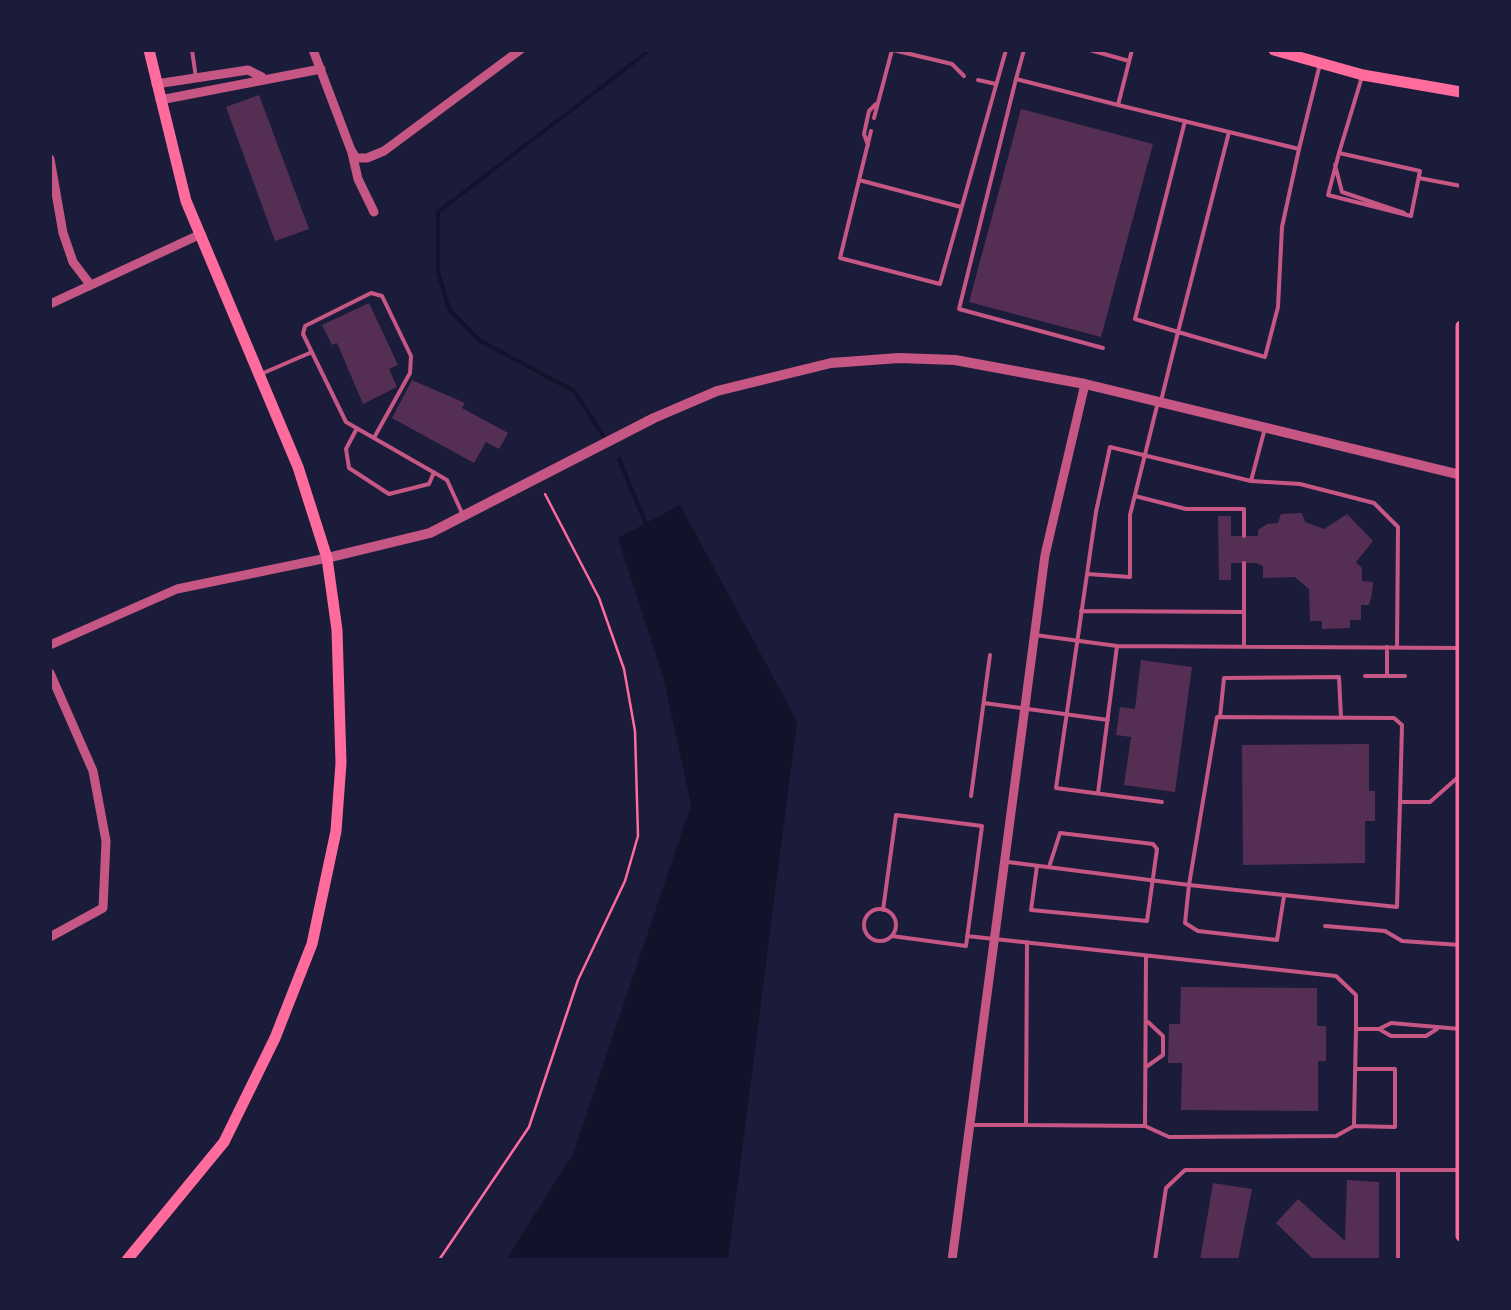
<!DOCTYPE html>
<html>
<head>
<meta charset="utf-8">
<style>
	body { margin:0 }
	#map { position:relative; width:1511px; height:1310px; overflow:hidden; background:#1b1b3a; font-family:Signika,sans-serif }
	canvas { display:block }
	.frame { position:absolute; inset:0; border:52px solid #1b1b3a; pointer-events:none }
</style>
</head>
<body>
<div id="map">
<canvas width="1511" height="1310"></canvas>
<div class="frame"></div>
</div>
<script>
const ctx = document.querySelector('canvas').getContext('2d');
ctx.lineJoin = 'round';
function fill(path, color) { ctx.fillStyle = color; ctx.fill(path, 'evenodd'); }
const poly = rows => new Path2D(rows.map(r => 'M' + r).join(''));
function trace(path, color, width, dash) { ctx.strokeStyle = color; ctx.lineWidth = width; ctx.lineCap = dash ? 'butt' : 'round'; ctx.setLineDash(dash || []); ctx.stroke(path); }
const water = poly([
	[680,505,797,721,728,1260,506,1260,573,1154,691,805,664,680,618,538]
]);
const stream = poly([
	[604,437,574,391,479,340,449,309,438,272,438,212,650,50],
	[619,459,646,524]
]);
const building = poly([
	[259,95,309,229,275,241,226,107],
	[1021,109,1153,144,1101,337,969,302],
	[369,303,398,365,389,369,397,387,363,404,337,343,332,345,322,325],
	[412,380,465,403,462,408,508,433,499,449,486,442,474,463,392,418],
	[1302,513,1305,522,1324,529,1347,514,1373,541,1356,562,1362,568,1362,581,1373,582,1372,594,1369,605,1361,605,1361,620,1350,620,1350,628,1322,629,1322,621,1310,621,1309,589,1295,577,1263,578,1263,566,1256,563,1231,563,1231,580,1219,580,1218,516,1231,516,1231,536,1258,536,1258,530,1267,524,1278,523,1281,514],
	[1141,660,1192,667,1175,792,1124,785,1131,737,1116,735,1120,707,1135,709],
	[1369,744,1369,791,1375,791,1375,821,1365,821,1365,863,1243,865,1242,745],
	[1181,987,1317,988,1317,1026,1326,1026,1326,1061,1318,1061,1318,1111,1181,1110,1182,1063,1168,1063,1169,1024,1180,1024],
	[1347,1180,1379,1182,1379,1260,1314,1260,1276,1223,1298,1199,1345,1241],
	[1213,1183,1252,1189,1238,1260,1200,1260]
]);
const path = poly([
	[439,1260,529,1127,578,980,625,881,638,836,635,731,624,669,599,598,545,494]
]);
const service = poly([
	[192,50,196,78],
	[893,50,952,64,964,76],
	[1090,50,1129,61],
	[1016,79,1024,50],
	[978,80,996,84],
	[1118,105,1299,149,1319,68],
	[874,118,892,50],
	[871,131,840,258,940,284,1006,50],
	[1229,132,1178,332,1265,357,1278,307,1282,227,1299,149],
	[868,145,864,134,869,111,876,104],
	[1339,153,1328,195,1411,216,1420,171,1339,153,1361,80],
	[1335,165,1342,192,1404,213],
	[1419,178,1461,186],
	[859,180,961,207],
	[1103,348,959,309,1016,79,1118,105,1132,50],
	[261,374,312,352],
	[1161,401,1178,332,1135,319,1185,121],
	[357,428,346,449,349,468,389,494,429,484,434,472],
	[375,436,410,373,411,356,382,296,371,293,305,326,303,334,346,422,447,480,462,513],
	[1251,481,1265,428],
	[1135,496,1186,509,1244,509,1244,536],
	[1088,574,1130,577,1130,515,1158,402],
	[1081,611,1244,612,1244,647],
	[1244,612,1244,563],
	[1035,635,1117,646,1459,648],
	[1365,676,1387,676,1387,647],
	[1387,676,1405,676],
	[984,703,1108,720],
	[1220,717,1224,678,1339,677,1341,717],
	[1098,793,1117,646],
	[971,796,990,655],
	[1162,802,1056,788,1096,512,1110,447,1251,481,1300,484,1374,503,1398,527,1397,647],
	[1400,802,1397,907,1189,885,1217,717,1394,718,1402,725,1400,802,1430,802,1456,779],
	[1008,862,1189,885,1185,923,1198,931,1277,940,1284,896],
	[1037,866,1031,910,1147,921,1157,849,1153,844,1060,833,1049,867],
	'864 925a16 16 0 1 1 32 0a16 16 0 1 1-32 0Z',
	[883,910,896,815,982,826,966,946,892,936],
	[1325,926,1385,931,1402,941,1460,945],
	[967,936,1336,976,1356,995,1356,1029,1379,1029],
	[1027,942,1026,1125,1145,1126,1146,956],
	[1437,1029,1426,1036,1391,1036,1379,1029,1391,1023,1460,1029],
	[1146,1067,1163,1055,1163,1036,1148,1022],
	[1354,1124,1356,1029],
	[971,1125,1026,1125],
	[1145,1126,1169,1137,1336,1136,1354,1126,1395,1127,1395,1069,1355,1069],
	[1155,1260,1166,1188,1185,1170,1456,1170],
	[1398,1260,1398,1170]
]);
const minor = poly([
	[313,50,351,150,356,158,367,158,384,151,520,50],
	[156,84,248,70,262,77],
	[160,100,321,69],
	[352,153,358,179,374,212],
	[50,159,63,233,73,262,89,283],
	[50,304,201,234],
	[50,645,177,589,327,558],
	[50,673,93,771,106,841,103,908,50,937],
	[952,1260,1045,555,1085,384]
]);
const tertiary = poly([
	[327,558,430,533,654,418,717,391,831,363,899,358,955,360,1085,384,1461,475]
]);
const secondary = poly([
	[1274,50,1363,75,1461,92],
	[1461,326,1461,1236],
	[127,1260,224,1142,275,1038,312,944,336,831,341,763,337,630,327,558,298,467,186,201,149,50]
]);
fill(water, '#12122b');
trace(stream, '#12122b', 4);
fill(building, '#542f53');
trace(path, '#ff6b9d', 2.5);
trace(service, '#c65784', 4);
trace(minor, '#c65784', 9);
trace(tertiary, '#c65784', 10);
trace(secondary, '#ff6b9d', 11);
</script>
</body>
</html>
